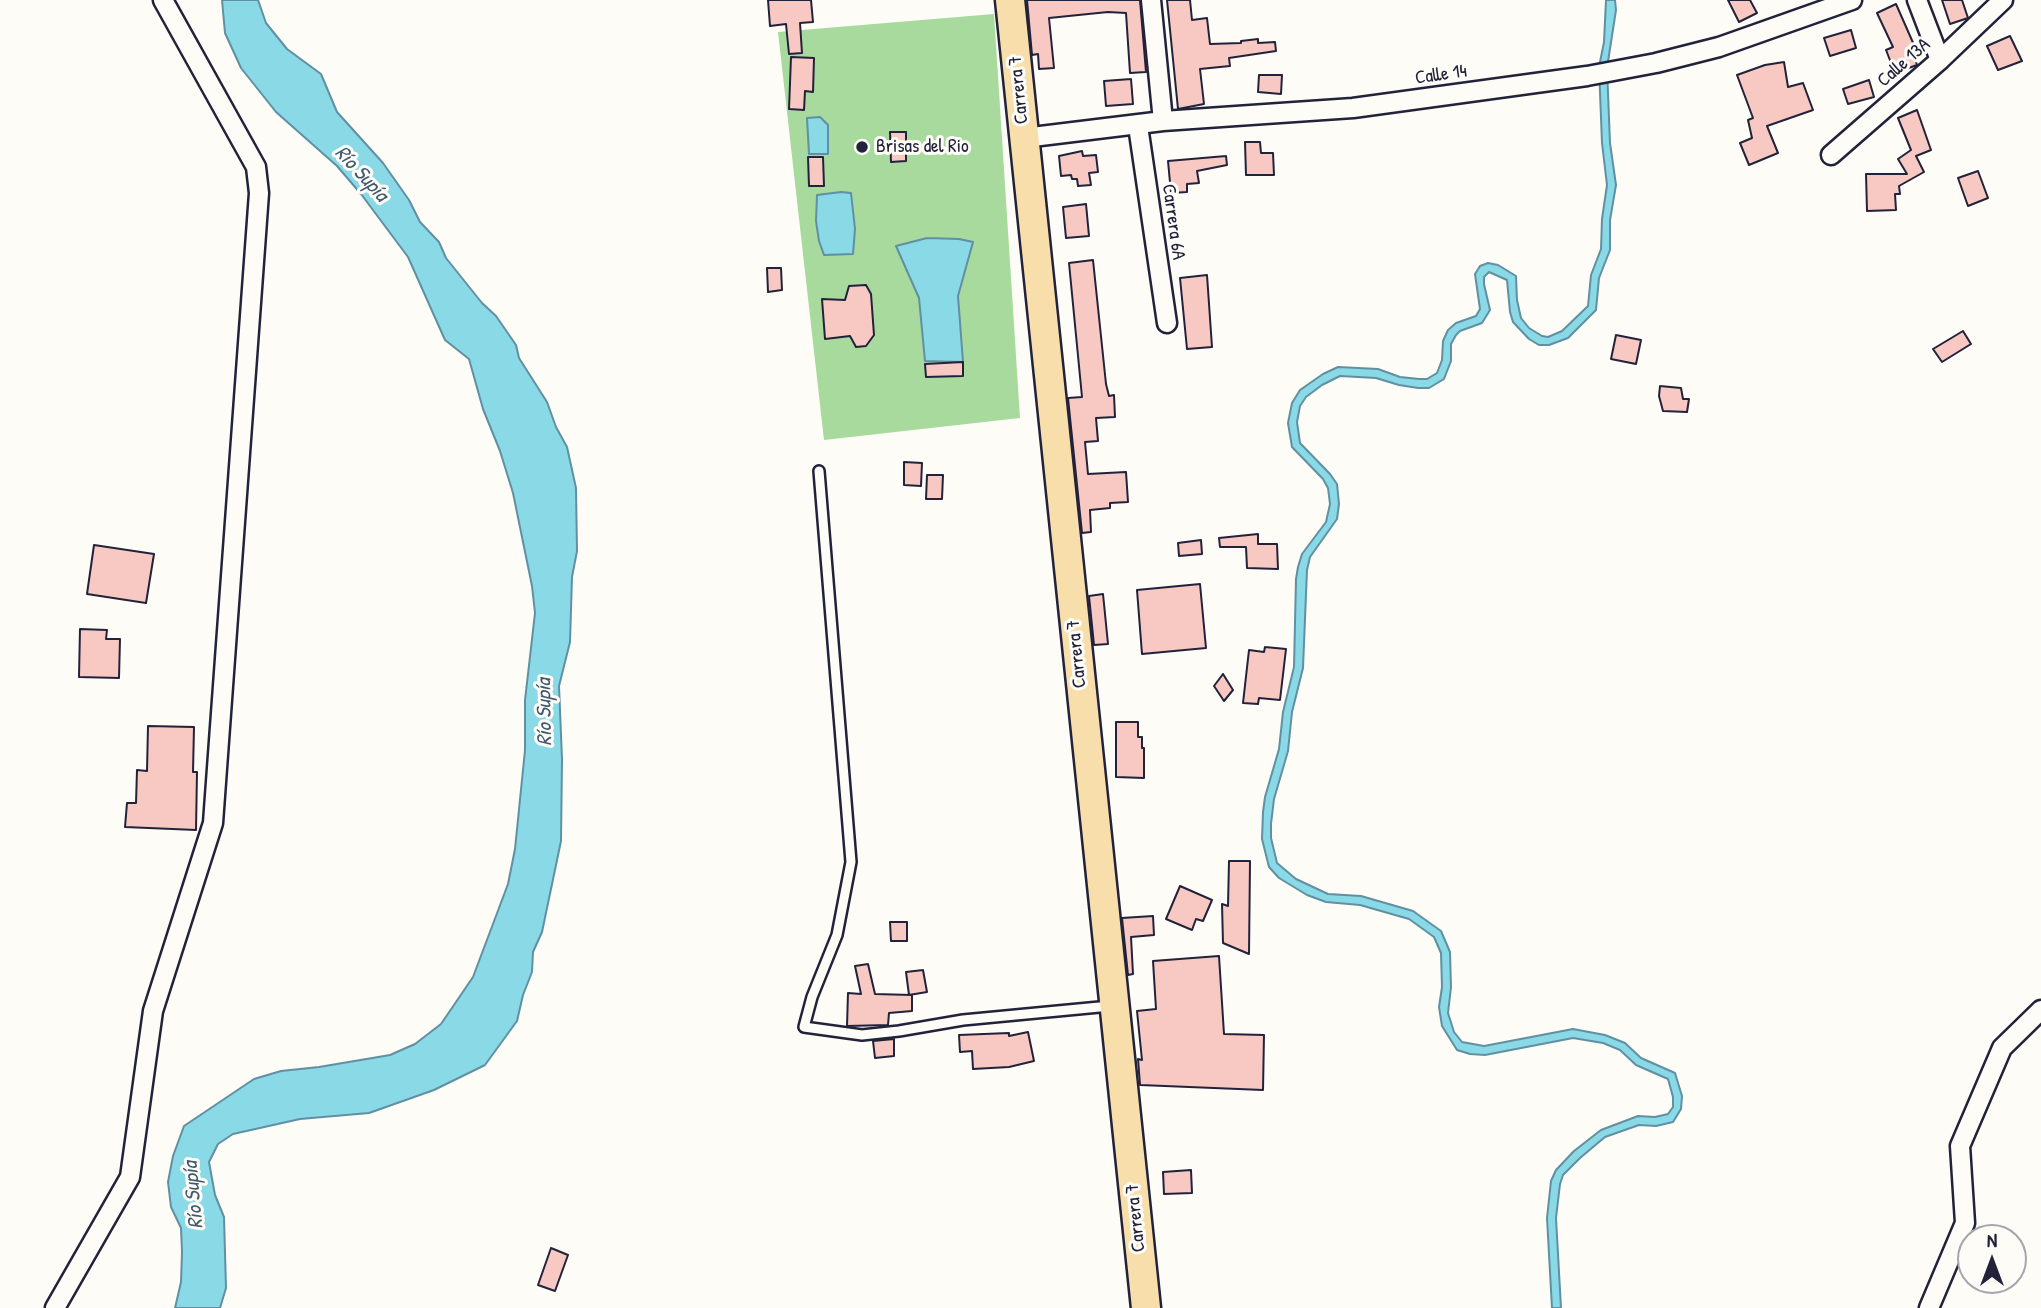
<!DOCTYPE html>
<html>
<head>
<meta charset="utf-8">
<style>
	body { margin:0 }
	#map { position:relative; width:2041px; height:1308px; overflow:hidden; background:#fdfcf7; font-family:"Patrick Hand",sans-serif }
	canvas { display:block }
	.north { position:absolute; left:1957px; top:1224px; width:70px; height:70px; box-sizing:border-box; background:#fdfcf7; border:2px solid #a5a5ac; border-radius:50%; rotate:0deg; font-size:19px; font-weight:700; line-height:28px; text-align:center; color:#22223b }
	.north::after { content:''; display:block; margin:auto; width:24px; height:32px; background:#22223b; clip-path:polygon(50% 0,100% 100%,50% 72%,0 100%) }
</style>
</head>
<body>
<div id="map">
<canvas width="2041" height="1308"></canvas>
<div class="north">N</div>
</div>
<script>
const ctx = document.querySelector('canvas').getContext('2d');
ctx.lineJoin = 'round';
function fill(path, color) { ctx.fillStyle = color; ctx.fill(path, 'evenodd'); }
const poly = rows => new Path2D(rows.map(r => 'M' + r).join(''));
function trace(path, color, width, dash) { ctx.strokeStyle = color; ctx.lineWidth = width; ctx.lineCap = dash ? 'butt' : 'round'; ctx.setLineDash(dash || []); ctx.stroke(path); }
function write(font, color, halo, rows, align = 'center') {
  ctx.font = font + ' "Patrick Hand",sans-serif'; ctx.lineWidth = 6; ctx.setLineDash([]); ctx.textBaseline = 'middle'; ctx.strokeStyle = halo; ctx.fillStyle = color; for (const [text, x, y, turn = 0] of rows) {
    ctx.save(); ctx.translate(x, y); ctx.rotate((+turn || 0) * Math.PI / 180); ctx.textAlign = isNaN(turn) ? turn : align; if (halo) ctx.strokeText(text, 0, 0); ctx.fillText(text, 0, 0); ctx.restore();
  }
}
const green = poly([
	[994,14,1020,418,824,440,778,32]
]);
const water = poly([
	[222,0,258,0,266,23,287,49,321,74,337,112,383,163,409,200,420,222,439,242,446,258,482,303,496,316,516,345,519,358,547,402,556,427,567,447,576,488,577,551,572,577,570,642,559,686,562,759,561,841,542,932,533,952,532,972,523,995,517,1021,485,1065,434,1090,369,1113,300,1119,233,1134,218,1144,209,1162,215,1195,224,1217,226,1288,220,1308,175,1308,181,1282,182,1252,181,1228,171,1207,168,1182,173,1156,184,1126,254,1079,281,1071,319,1067,390,1055,415,1044,441,1024,473,977,508,884,515,849,525,750,525,700,535,613,532,586,513,493,500,451,483,409,469,359,445,340,408,257,361,194,337,166,276,112,241,68,225,33,222,0],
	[1606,0,1615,0,1616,10,1607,68,1610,143,1616,185,1610,220,1610,250,1599,278,1596,310,1568,338,1549,345,1539,345,1529,339,1513,322,1510,312,1507,280,1489,272,1484,277,1484,284,1490,310,1482,323,1460,331,1456,335,1451,344,1451,361,1444,379,1429,388,1418,388,1399,385,1376,378,1340,376,1322,385,1306,397,1300,406,1297,422,1300,443,1330,474,1337,484,1339,504,1337,519,1310,557,1307,570,1303,668,1292,712,1288,751,1274,799,1271,824,1271,838,1277,863,1296,879,1328,894,1361,896,1413,911,1441,931,1450,952,1451,987,1448,1013,1454,1032,1462,1042,1484,1046,1573,1029,1605,1035,1625,1043,1641,1058,1675,1073,1682,1096,1681,1109,1673,1122,1656,1126,1639,1125,1605,1137,1580,1158,1563,1175,1560,1184,1556,1218,1561,1308,1552,1308,1547,1218,1551,1181,1556,1170,1574,1151,1601,1130,1638,1116,1655,1117,1668,1114,1673,1107,1673,1097,1668,1079,1636,1065,1620,1050,1603,1043,1573,1038,1485,1055,1470,1054,1457,1050,1442,1026,1439,1007,1442,987,1441,953,1434,937,1409,919,1360,905,1326,902,1307,895,1279,878,1269,867,1262,839,1263,812,1265,797,1279,749,1283,712,1294,667,1296,579,1298,567,1302,554,1326,522,1330,504,1328,488,1323,479,1292,447,1288,423,1292,403,1300,390,1323,374,1338,367,1378,369,1400,377,1419,379,1427,379,1437,373,1442,360,1443,341,1448,330,1456,323,1476,316,1480,309,1475,274,1480,266,1488,263,1498,265,1516,276,1517,300,1521,318,1529,328,1542,336,1548,337,1562,331,1588,306,1591,275,1601,249,1602,219,1607,185,1602,143,1599,67,1604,42,1606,0],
	[820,117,828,125,828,154,809,154,807,118,820,117],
	[841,192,851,193,855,229,853,254,824,255,819,241,816,221,817,195,841,192],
	[927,238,959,239,973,242,958,296,963,362,925,361,919,298,896,246,927,238]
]);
const building = poly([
	[768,0,811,0,813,22,800,23,802,53,789,54,786,24,770,26,768,0],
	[1027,0,1140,0,1146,72,1130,73,1126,13,1108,12,1049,18,1054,68,1039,69,1038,54,1032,55,1027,0],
	[1167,0,1190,0,1192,20,1207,18,1210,44,1241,43,1241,41,1258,39,1258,43,1275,42,1276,51,1229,58,1230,66,1200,69,1204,104,1178,109,1167,0],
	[1728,0,1750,0,1757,13,1739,22,1728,0],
	[1942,0,1962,0,1968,18,1950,24,1942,0],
	[1896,4,1918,54,1914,56,1917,65,1895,73,1886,50,1893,47,1877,13,1896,4],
	[1851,30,1856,48,1830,56,1824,38,1851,30],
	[2010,36,2022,61,1998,70,1987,46,2010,36],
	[791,57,814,58,813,92,805,91,804,110,789,109,791,57],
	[1784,62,1788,87,1803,83,1813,110,1767,126,1778,153,1749,165,1740,143,1752,138,1748,120,1753,118,1737,75,1765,65,1784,62],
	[1259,75,1282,75,1281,94,1258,92,1259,75],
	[1131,79,1133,104,1106,106,1104,81,1131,79],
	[1869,80,1874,97,1848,104,1843,89,1869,80],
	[1917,110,1931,150,1916,156,1924,172,1899,186,1900,194,1895,194,1896,210,1867,211,1866,174,1907,174,1898,159,1911,150,1898,118,1917,110],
	[890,132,906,132,906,161,891,162,890,132],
	[1245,142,1260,142,1261,153,1273,153,1274,175,1246,175,1245,142],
	[1082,151,1083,156,1096,155,1098,172,1089,173,1091,185,1078,186,1077,179,1072,179,1071,175,1061,176,1059,156,1082,151],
	[1226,156,1227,165,1197,171,1199,183,1187,184,1187,192,1171,193,1168,161,1226,156],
	[808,157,823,157,824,186,809,186,808,157],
	[1978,171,1988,198,1968,206,1958,178,1978,171],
	[1086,204,1089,236,1066,238,1063,207,1086,204],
	[1093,260,1106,384,1109,396,1114,395,1115,417,1096,418,1098,441,1085,442,1088,474,1126,472,1128,502,1110,503,1110,508,1090,510,1091,532,1082,533,1068,398,1082,397,1069,263,1093,260],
	[767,268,781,268,782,290,768,292,767,268],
	[1207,275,1212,347,1187,349,1180,278,1207,275],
	[866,285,871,294,874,335,866,346,856,347,850,336,825,339,822,299,845,300,849,286,866,285],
	[1963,331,1971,344,1942,362,1933,349,1963,331],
	[1616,335,1641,340,1636,364,1611,359,1616,335],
	[963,362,963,376,926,377,925,364,963,362],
	[1660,386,1681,388,1683,399,1689,399,1687,412,1663,411,1659,396,1660,386],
	[904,462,922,463,921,486,904,485,904,462],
	[927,475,943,475,942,499,926,499,927,475],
	[1258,534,1258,544,1277,544,1278,569,1247,568,1246,547,1220,547,1219,538,1258,534],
	[1201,540,1202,554,1179,556,1178,543,1201,540],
	[94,545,154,554,146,603,87,594,94,545],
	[1200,584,1206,648,1142,654,1137,590,1200,584],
	[1103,594,1108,644,1094,645,1089,596,1103,594],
	[80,629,107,630,106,639,120,639,119,678,79,677,80,629],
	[1265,647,1286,649,1280,700,1259,698,1258,704,1243,703,1249,650,1264,652,1265,647],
	[1223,674,1233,690,1224,701,1214,686,1223,674],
	[1116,722,1138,722,1138,737,1142,737,1142,748,1144,748,1144,778,1116,777,1116,722],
	[148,726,194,727,193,772,197,772,196,830,125,827,127,803,136,803,137,770,147,771,148,726],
	[1229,861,1250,861,1249,954,1223,943,1222,904,1228,906,1229,861],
	[1180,886,1212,900,1203,921,1196,919,1192,930,1166,919,1180,886],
	[1153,916,1154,935,1131,937,1133,974,1128,975,1122,918,1153,916],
	[890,922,907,922,907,941,891,941,890,922],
	[1219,956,1224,1034,1264,1035,1263,1090,1140,1085,1138,1059,1142,1060,1137,1011,1156,1009,1153,961,1219,956],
	[868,964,875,994,912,995,912,1011,889,1013,888,1025,847,1026,848,993,861,994,855,966,868,964],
	[923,970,927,992,909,995,906,972,923,970],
	[1028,1032,1034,1061,1009,1067,973,1069,972,1051,960,1052,959,1035,1009,1033,1009,1036,1028,1032],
	[894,1039,894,1056,875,1058,873,1041,894,1039],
	[1191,1170,1192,1193,1164,1194,1163,1172,1191,1170],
	[551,1248,568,1255,555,1291,538,1285,551,1248]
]);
const service = poly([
	[819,471,851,862,837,935,812,997,804,1027,862,1035,899,1031,963,1020,1110,1006]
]);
const minor = poly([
	[1151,0,1163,121],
	[1917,0,1940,60],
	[1138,126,1167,323],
	[1024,138,1163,121,1353,108,1587,76,1656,63,1719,47,1852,0],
	[1831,155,1940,60,2003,0],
	[55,1308,130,1177,153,1011,213,823,259,193,256,167,163,0],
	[1929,1308,1965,1223,1960,1146,2002,1048,2041,1010]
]);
const primary = poly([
	[1010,0,1146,1308]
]);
const markers = [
	[862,147,7,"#22223b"]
];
const streetNames = [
	["Calle 13A",1904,63,-41],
	["Calle 14",1441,75,-8],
	["Carrera 7",1019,90,-96],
	["Carrera 6A",1173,222,82],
	["Carrera 7",1077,654,-96],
	["Carrera 7",1136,1218,-96]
];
const poiNames = [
	["Brisas del Rio",876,147]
];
const waterNames = [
	["Río Supía",361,174,47],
	["Río Supía",545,712,-91],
	["Río Supía",194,1195,-95]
];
fill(green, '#a7da9c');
fill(water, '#89d9e6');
trace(water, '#6090a2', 2);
fill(building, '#f8c8c3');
trace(building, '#22223b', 2);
trace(service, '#22223b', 14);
trace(minor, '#22223b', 23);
trace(primary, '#22223b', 33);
trace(service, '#fdfcf7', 9);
trace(minor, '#fdfcf7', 18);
trace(primary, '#f8deab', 28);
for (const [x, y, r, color] of markers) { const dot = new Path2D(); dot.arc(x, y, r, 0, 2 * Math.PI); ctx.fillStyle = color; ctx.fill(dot); trace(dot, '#fdfcf7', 2.5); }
write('19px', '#22223b', '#fdfcf7', streetNames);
write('19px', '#22223b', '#fdfcf7', poiNames, 'left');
write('italic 21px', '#41596e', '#fdfcf7', waterNames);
</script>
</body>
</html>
